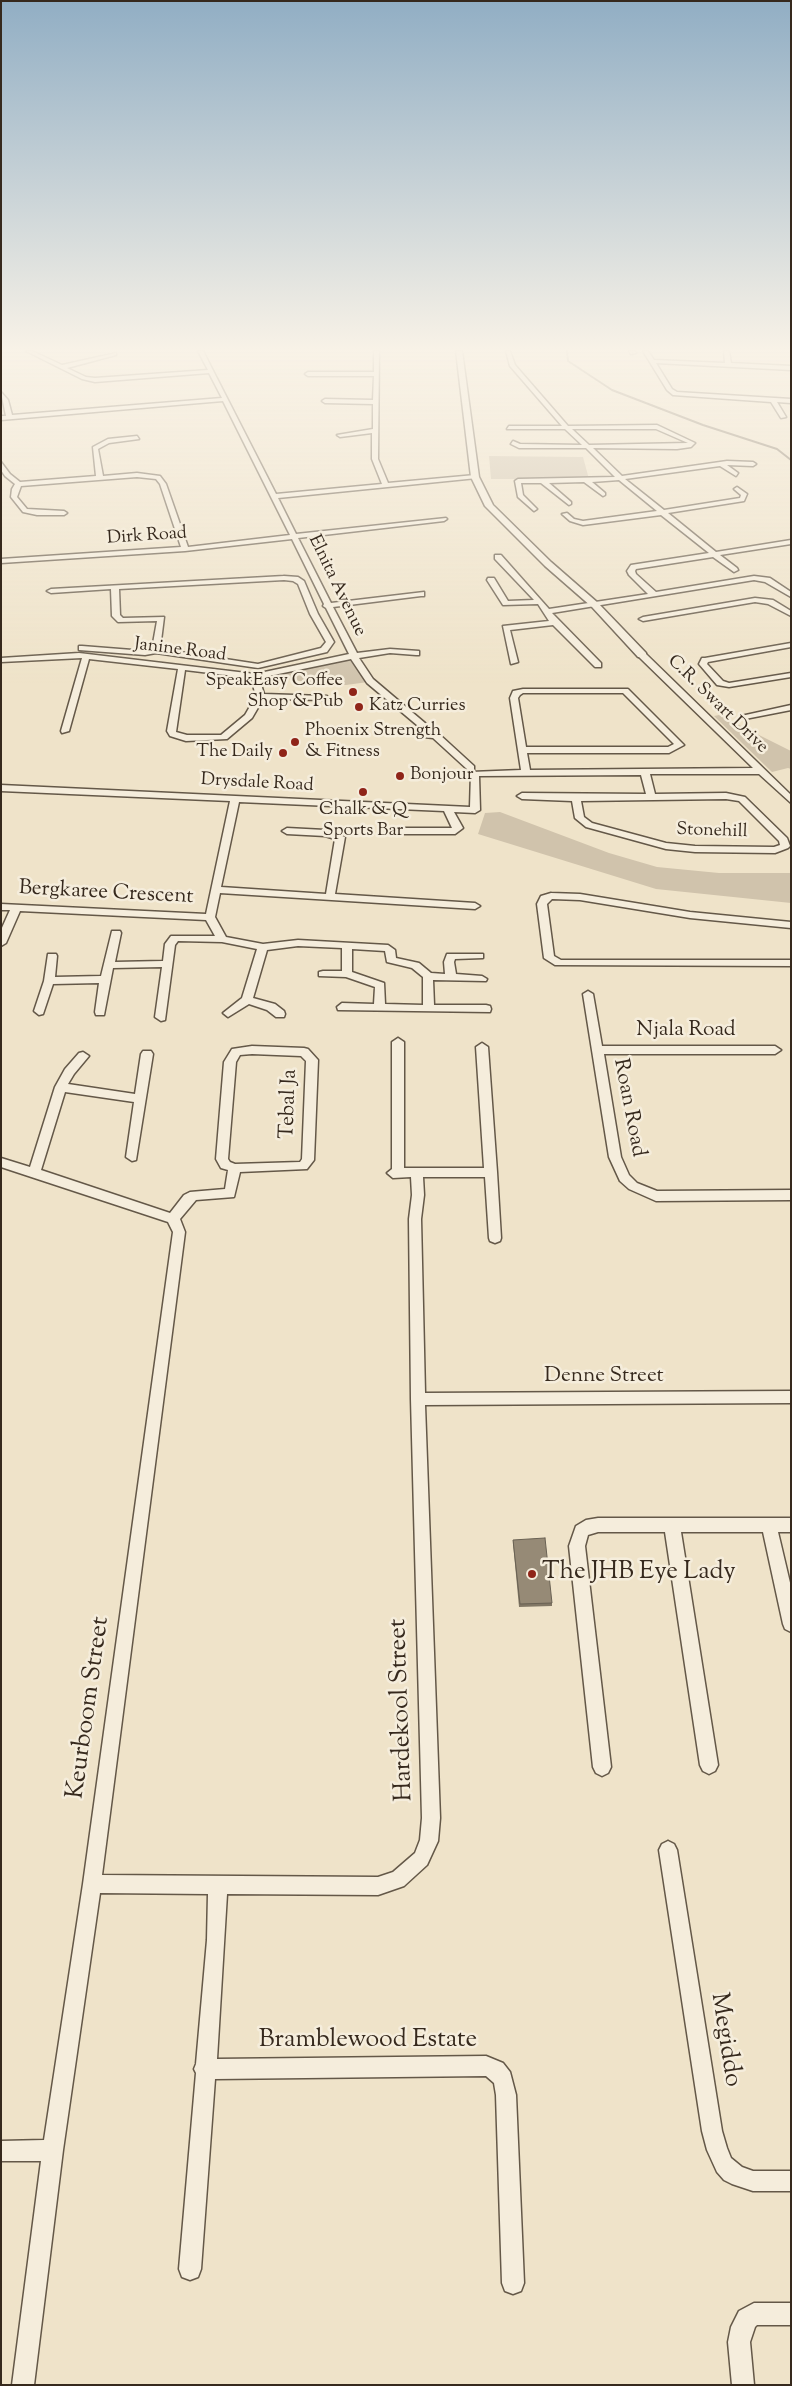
<!DOCTYPE html>
<html>
<head>
<meta charset="utf-8">
<style>
	body { margin:0 }
	#map { position:relative; width:792px; height:2386px; overflow:hidden; background:#efe3c9; font-family:"Sorts Mill Goudy",serif }
	canvas { display:block }
	.frame { position:absolute; inset:0; border:2px solid #36291d; pointer-events:none }
</style>
</head>
<body>
<div id="map">
<canvas width="792" height="2386"></canvas>
<div class="frame"></div>
</div>
<script>
const ctx = document.querySelector('canvas').getContext('2d');
ctx.lineJoin = 'round';
function fill(path, color) { ctx.fillStyle = color; ctx.fill(path, 'evenodd'); }
const poly = rows => new Path2D(rows.map(r => 'M' + r).join(''));
function trace(path, color, width, dash) { ctx.strokeStyle = color; ctx.lineWidth = width; ctx.lineCap = dash ? 'butt' : 'round'; ctx.setLineDash(dash || []); ctx.stroke(path); }
function write(font, color, halo, rows, align = 'center') {
  ctx.font = font + ' "Sorts Mill Goudy",serif'; ctx.lineWidth = 5; ctx.setLineDash([]); ctx.textBaseline = 'middle'; ctx.strokeStyle = halo; ctx.fillStyle = color; for (const [text, x, y, turn = 0] of rows) {
    ctx.save(); ctx.translate(x, y); ctx.rotate((+turn || 0) * Math.PI / 180); ctx.textAlign = isNaN(turn) ? turn : align; if (halo) ctx.strokeText(text, 0, 0); ctx.fillText(text, 0, 0); ctx.restore();
  }
}
const green = poly([
	[489,456,583,457,589,479,491,479],
	[351,657,359,671,368,682,346,685,321,685,267,675],
	[719,715,791,751,791,769,788,768,772,772,714,716],
	[500,812,609,853,657,867,719,873,791,873,791,903,656,889,478,834,485,813]
]);
const stream = poly([
	[567,351,568,361,612,390,703,425,777,449,791,460]
]);
const minor = poly([
	[26,351,32,351,62,365,116,353,116,355,67,368,86,377,95,378,208,370,198,351,203,351,276,494,382,484,372,459,372,433,340,437,337,435,373,429,373,404,325,403,322,401,325,399,373,400,374,376,308,376,305,374,308,372,374,372,374,351,379,351,378,459,388,483,475,475,477,478,278,498,296,534,446,518,447,519,444,521,298,538,331,603,424,592,424,596,421,596,333,607,357,653,390,649,419,651,419,655,416,655,390,653,359,658,373,679,432,729,432,733,439,734,474,766,474,770,468,770,433,738,424,737,422,733,424,731,367,683,351,659,259,678,264,694,324,696,327,696,327,700,263,699,252,718,227,739,186,741,170,736,167,731,178,669,89,659,69,731,62,733,61,731,82,658,1,662,1,658,79,653,255,674,349,654,326,608,323,606,324,604,292,539,185,551,1,563,1,559,181,547,160,484,156,479,137,477,21,486,17,497,27,509,64,511,67,513,64,515,37,515,23,512,11,497,12,489,15,484,5,476,1,470,1,462,10,474,20,482,96,476,93,447,108,439,137,436,139,439,109,443,98,449,103,476,137,473,160,476,166,484,188,547,290,535,223,401,1,420,1,416,6,416,1,392,8,400,12,415,222,398,209,373,95,382,82,379,26,351],
	[185,670,251,678,256,696,245,715,221,735,187,735,176,732,185,670],
	[506,351,510,351,515,365,568,426,657,425,695,443,691,447,677,449,593,448,622,476,727,461,753,462,756,464,753,466,727,465,738,473,736,476,720,466,625,479,664,510,740,498,741,495,734,489,737,487,747,494,744,501,668,513,716,552,791,540,791,544,720,555,737,568,738,570,734,572,713,557,636,569,635,571,636,574,656,592,754,576,770,578,791,592,791,597,765,582,754,580,552,613,601,663,601,667,595,667,553,625,510,630,518,662,511,664,503,626,549,621,538,604,503,605,487,580,488,578,494,578,508,601,534,600,495,559,495,555,501,555,549,609,648,594,629,575,627,571,631,565,709,553,661,515,583,525,570,521,562,514,567,513,574,519,583,521,657,511,619,480,592,482,605,493,605,495,603,496,584,482,549,483,571,502,571,504,569,505,541,483,521,483,523,495,537,509,534,511,518,497,515,481,518,479,615,477,586,448,519,448,511,444,513,441,520,444,582,445,565,429,507,429,509,426,562,426,510,366,506,351],
	[572,429,656,429,688,443,589,445,572,429],
	[629,351,634,351,636,353,631,354,629,351],
	[643,351,648,351,654,360,725,363,724,351,729,351,731,363,791,366,791,370,656,363,672,389,677,392,791,399,791,403,777,402,786,417,781,418,771,402,673,395,667,390,643,351],
	[284,576,298,577,304,581,318,614,334,642,327,652,258,668,156,653,145,655,79,650,79,646,82,646,145,651,152,649,157,621,118,622,112,616,111,589,51,593,47,591,51,589,284,576],
	[284,580,293,581,298,584,310,614,326,642,321,648,258,664,160,649,164,617,123,618,120,615,119,589,284,580],
	[755,598,773,600,791,611,791,616,768,604,755,602,643,621,639,619,643,617,755,598],
	[791,643,791,647,708,662,707,664,723,681,729,683,791,673,791,677,729,687,717,685,699,664,702,658,705,658,791,643],
	[639,653,645,653,791,795,791,803,759,774,650,774,655,794,726,793,745,797,787,838,790,846,788,848,775,853,695,852,666,849,586,827,575,818,572,801,522,799,517,796,522,793,646,794,641,775,479,776,480,810,475,813,454,812,463,828,455,834,402,834,397,831,402,828,452,828,444,811,239,802,221,887,326,894,335,839,325,836,287,834,282,831,287,828,325,830,345,837,335,894,475,903,480,906,475,909,220,893,215,917,226,937,263,944,298,940,388,945,395,950,396,958,419,963,431,973,445,974,444,962,447,954,483,954,483,958,455,959,454,962,456,974,482,976,487,979,486,981,433,980,434,1005,486,1005,490,1006,491,1009,490,1012,338,1010,337,1007,342,1003,374,1004,375,987,346,977,319,976,319,972,323,971,342,971,342,948,298,946,267,950,253,998,275,1004,284,1011,285,1014,284,1017,276,1017,267,1010,249,1004,228,1017,223,1013,242,998,257,949,222,942,178,941,175,945,165,1020,161,1021,155,1017,162,967,113,968,104,1015,96,1015,95,1012,99,983,53,984,43,1014,39,1015,34,1011,44,981,48,954,56,954,57,956,55,977,101,976,112,931,120,931,121,933,115,962,163,961,165,944,171,936,215,936,206,920,20,911,6,943,1,946,1,930,10,910,1,910,1,904,206,914,230,801,1,791,1,785,470,807,471,772,521,770,510,698,513,691,523,689,628,689,684,745,669,753,527,753,530,770,753,768,639,657,639,653],
	[523,693,623,693,674,744,668,747,526,747,518,698,520,695,523,693],
	[726,799,739,801,779,841,780,845,774,847,695,846,666,843,592,823,584,817,581,801,726,799],
	[352,949,385,951,387,962,412,968,423,977,423,1005,385,1004,384,983,352,972,352,949],
	[791,705,791,710,745,719,741,716,791,705],
	[551,893,580,894,690,912,791,922,791,928,690,918,580,900,552,899,547,904,554,956,561,960,791,960,791,966,555,965,544,958,537,904,541,896,551,893],
	[588,991,593,994,602,1046,775,1046,781,1050,775,1054,604,1054,621,1157,629,1175,637,1183,657,1191,791,1190,791,1200,656,1201,629,1189,620,1181,609,1157,583,994,588,991],
	[398,1038,404,1042,404,1168,484,1168,476,1047,482,1043,488,1047,497,1172,501,1238,500,1241,495,1243,490,1241,489,1238,485,1177,423,1177,424,1195,421,1219,425,1393,791,1391,791,1403,425,1405,440,1818,438,1841,427,1865,404,1886,378,1895,227,1894,217,2059,486,2056,503,2063,510,2072,516,2095,524,2283,521,2291,513,2294,505,2291,502,2283,496,2095,494,2083,486,2076,215,2079,201,2269,198,2277,190,2280,182,2277,179,2269,196,2073,194,2069,196,2064,207,1940,208,1894,100,1893,63,2150,34,2385,12,2385,41,2161,1,2161,1,2141,44,2140,83,1884,173,1232,168,1222,1,1167,1,1158,30,1167,55,1087,65,1069,79,1053,83,1052,89,1056,74,1074,68,1084,135,1094,141,1054,143,1051,151,1051,153,1054,136,1160,132,1161,126,1157,134,1102,65,1092,41,1170,170,1213,184,1195,190,1192,225,1189,228,1170,221,1168,216,1159,224,1062,232,1049,252,1046,304,1048,308,1049,318,1060,314,1160,307,1169,240,1172,234,1197,196,1200,180,1219,185,1232,102,1875,378,1877,393,1872,415,1853,420,1840,422,1818,411,1399,409,1219,412,1195,411,1177,393,1178,387,1173,392,1169,392,1042,398,1038],
	[252,1054,301,1056,306,1061,302,1159,300,1162,235,1164,230,1162,228,1159,236,1062,240,1055,252,1054],
	[598,1518,791,1518,791,1532,778,1532,791,1587,791,1632,785,1629,783,1624,763,1532,681,1532,718,1765,715,1771,709,1774,703,1771,700,1765,665,1532,598,1532,588,1535,585,1546,611,1767,608,1773,602,1776,596,1773,593,1767,569,1546,576,1526,586,1520,598,1518],
	[668,1841,674,1844,677,1850,722,2131,727,2148,731,2158,742,2167,753,2171,791,2171,791,2191,753,2191,732,2184,724,2180,717,2172,707,2150,702,2131,659,1850,662,1844,668,1841],
	[754,2303,791,2303,791,2325,757,2325,755,2327,750,2342,754,2385,732,2385,728,2342,731,2327,739,2311,754,2303]
]);
const tertiary = poly([
	[456,351,462,351,479,477,493,505,551,562,598,603,646,653,646,657,638,657,592,607,545,566,485,506,471,477,456,351]
]);
const wall = poly([
	[513,1540,552,1603,552,1606,519,1607,513,1543]
]);
const building = poly([
	[545,1538,552,1603,520,1604,513,1540,545,1538]
]);
const markers = [
	[353,692,5,"#8f2418"],
	[359,707,5,"#8f2418"],
	[295,742,5,"#8f2418"],
	[283,753,5,"#8f2418"],
	[400,776,5,"#8f2418"],
	[363,792,5,"#8f2418"],
	[532,1574,5,"#8f2418"]
];
const farStreetnames = [
	["Dirk Road",147,537,-4],
	["Elnita Avenue",336,586,64],
	["Janine Road",180,651,7],
	["C.R. Swart Drive",717,705,44],
	["Drysdale Road",257,784,3],
	["Stonehill",712,832,2]
];
const farPoinames = [
	["SpeakEasy Coffee",343,682,"right"],
	["Shop & Pub",343,703,"right"],
	["Katz Curries",369,707],
	["Phoenix Strength",305,732],
	["& Fitness",305,753],
	["The Daily",273,753,"right"],
	["Bonjour",410,776],
	["Chalk & Q",363,811,"center"],
	["Sports Bar",363,832,"center"]
];
const streetNames = [
	["Bergkaree Crescent",106,894,3],
	["Njala Road",686,1031],
	["Tebal Ja",290,1104,-88],
	["Roan Road",628,1108,79],
	["Denne Street",604,1377]
];
const nearPoinames = [
	["The JHB Eye Lady",542,1574]
];
const nearStreetnames = [
	["Keurboom Street",90,1708,-82],
	["Hardekool Street",403,1710,-92],
	["Megiddo",724,2040,81],
	["Bramblewood Estate",368,2042]
];
fill(green, '#d0c3ac');
trace(stream, '#7f7361', 2);
trace(minor, '#645848', 3);
trace(tertiary, '#645848', 3);
fill(minor, '#f5eddc');
fill(tertiary, '#f5eddc');
fill(wall, '#817765');
fill(building, '#968a76');
trace(building, '#696153', 1);
const sky = ctx.createLinearGradient(0, 0, 0, 685);
sky.addColorStop(0, '#91aec4');
sky.addColorStop(0.51, '#f8f2e7');
sky.addColorStop(1, '#f8f2e700');
ctx.fillStyle = sky;
ctx.fillRect(0, 0, 792, 685);
for (const [x, y, r, color] of markers) { const dot = new Path2D(); dot.arc(x, y, r, 0, 2 * Math.PI); ctx.fillStyle = color; ctx.fill(dot); trace(dot, '#f5eddc', 2); }
write('18px', '#36291d', '#f5eddc', farStreetnames);
write('18px', '#36291d', '#f5eddc', farPoinames, 'left');
write('21px', '#36291d', '#f5eddc', streetNames);
write('25px', '#36291d', '#f5eddc', nearPoinames, 'left');
write('25px', '#36291d', '#f5eddc', nearStreetnames);
</script>
</body>
</html>
